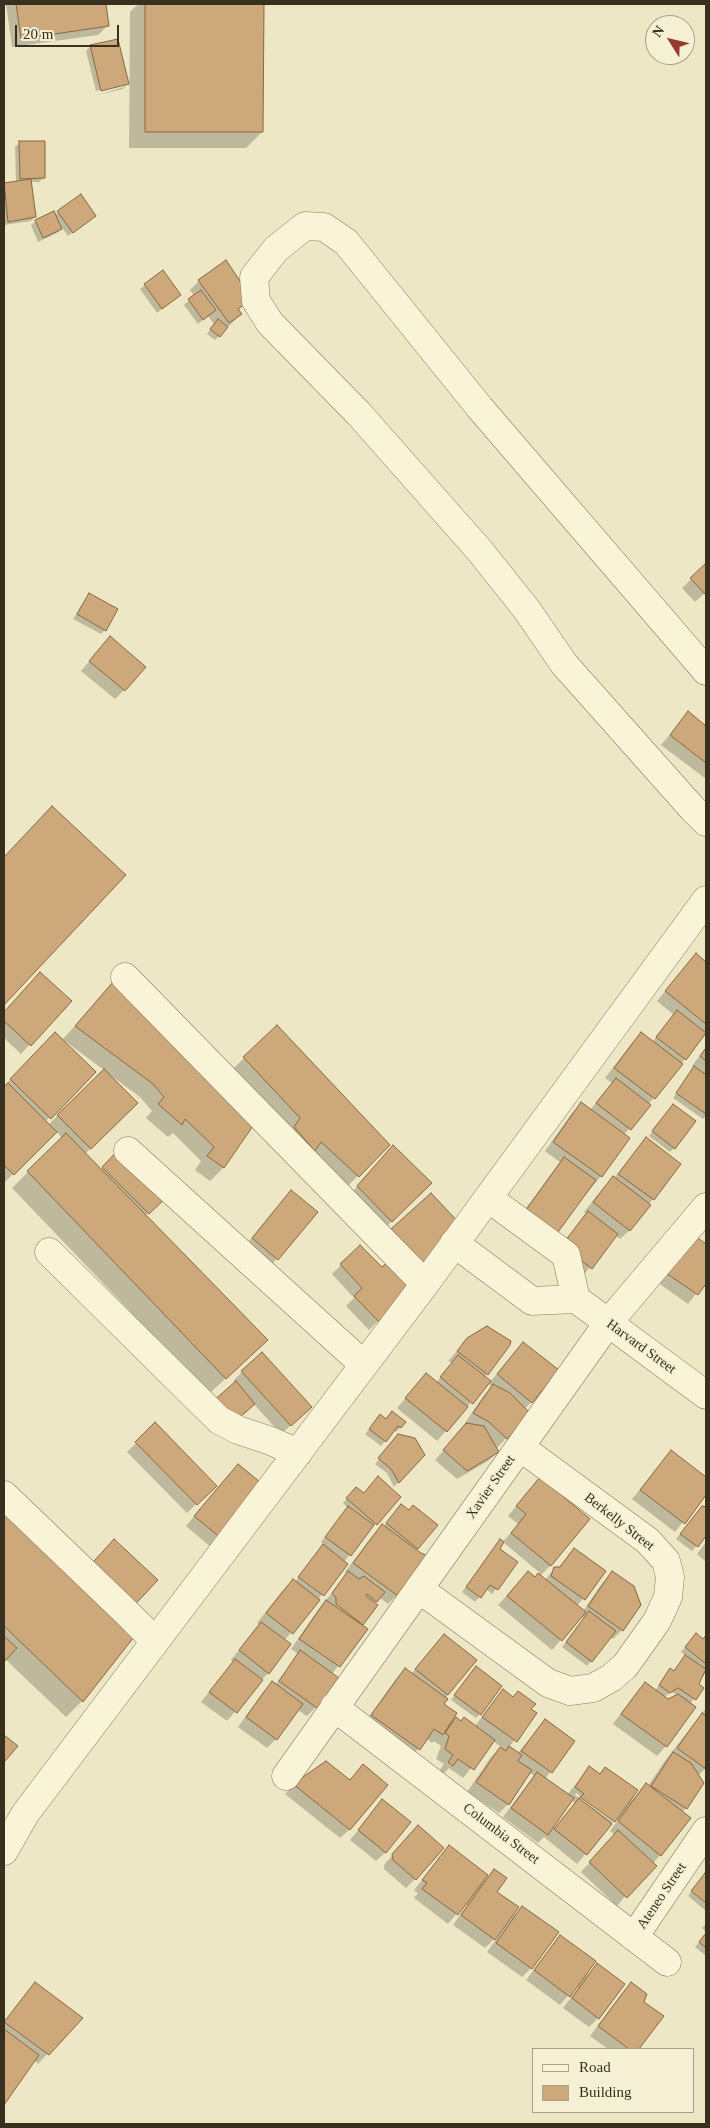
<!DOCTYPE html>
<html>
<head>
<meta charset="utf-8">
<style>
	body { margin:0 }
	#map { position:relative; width:710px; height:2128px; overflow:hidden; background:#eee7c5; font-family:"Times New Roman",serif }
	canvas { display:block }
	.frame { position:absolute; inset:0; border:5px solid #392f1f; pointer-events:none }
	.legend { position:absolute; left:532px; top:2048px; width:162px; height:65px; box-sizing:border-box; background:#f5f0d4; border:1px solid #aaa38c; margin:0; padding:6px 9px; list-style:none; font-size:15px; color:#392f1f }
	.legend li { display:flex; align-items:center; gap:10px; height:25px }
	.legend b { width:25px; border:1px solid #aaa38c }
	.north { position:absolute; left:645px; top:15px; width:50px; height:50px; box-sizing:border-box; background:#f5f0d4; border:1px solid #aaa38c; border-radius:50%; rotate:306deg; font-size:14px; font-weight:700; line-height:20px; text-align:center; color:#392f1f }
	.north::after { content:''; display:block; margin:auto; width:18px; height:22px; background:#97392c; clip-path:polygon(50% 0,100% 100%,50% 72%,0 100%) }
	.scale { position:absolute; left:15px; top:25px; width:104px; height:22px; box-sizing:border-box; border:2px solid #392f1f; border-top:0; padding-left:6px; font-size:15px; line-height:18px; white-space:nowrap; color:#392f1f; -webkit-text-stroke:4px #f5f0d4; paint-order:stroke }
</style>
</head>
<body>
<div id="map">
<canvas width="710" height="2128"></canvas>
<div class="frame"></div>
<ul class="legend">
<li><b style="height:6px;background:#f9f3d8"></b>Road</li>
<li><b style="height:14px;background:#cca87b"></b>Building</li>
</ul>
<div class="north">N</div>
<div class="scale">20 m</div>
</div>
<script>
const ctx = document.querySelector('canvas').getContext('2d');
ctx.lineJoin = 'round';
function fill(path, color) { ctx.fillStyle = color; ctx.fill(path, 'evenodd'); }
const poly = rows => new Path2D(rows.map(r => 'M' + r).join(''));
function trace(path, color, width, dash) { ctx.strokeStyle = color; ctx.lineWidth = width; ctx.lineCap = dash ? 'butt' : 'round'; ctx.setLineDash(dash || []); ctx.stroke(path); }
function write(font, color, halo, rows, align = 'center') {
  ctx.font = font + ' "Times New Roman",serif'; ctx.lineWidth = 4; ctx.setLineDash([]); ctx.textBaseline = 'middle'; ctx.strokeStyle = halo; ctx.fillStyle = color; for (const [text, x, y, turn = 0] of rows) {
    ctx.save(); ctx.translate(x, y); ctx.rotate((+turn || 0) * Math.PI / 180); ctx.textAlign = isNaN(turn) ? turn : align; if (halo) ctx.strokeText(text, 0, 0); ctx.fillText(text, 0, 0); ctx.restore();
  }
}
const shadow = poly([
	[6,4,104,4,107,26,98,35,12,47],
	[138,4,263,4,262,132,246,148,129,148,130,12],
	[91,46,127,84,123,89,97,95,124,87,124,84,96,91,86,51],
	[20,142,44,177,39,182,30,182,35,217,31,221,4,225,4,184,16,182,15,147],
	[58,212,90,220,68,236,62,228,57,233,38,242,31,225,36,221,55,215],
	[199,281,251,298,238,310,241,314,215,340,207,334,214,324,208,316,198,324,184,305,194,296,190,290],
	[145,285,175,299,157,313,140,289],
	[706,565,706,592,695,602,682,588],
	[89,594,105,630,101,634,73,619],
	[101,647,124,690,115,699,81,671],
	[688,713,706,727,706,779,661,745],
	[43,817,124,875,4,1004,4,858],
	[696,955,706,963,705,1034,624,1135,628,1138,601,1176,548,1240,518,1219,560,1162,545,1151,572,1113,582,1104,590,1110,612,1083,605,1078,632,1043,641,1034,652,1042,674,1015,657,1001],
	[31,983,70,1001,21,1054,4,1038,4,1013],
	[113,984,254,1123,224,1167,210,1181,195,1170,201,1161,173,1133,168,1137,146,1118,152,1111,140,1097,110,1075,109,1076,136,1103,85,1154,100,1170,122,1148,168,1194,145,1216,266,1340,209,1394,12,1188,62,1138,56,1131,4,1183,4,1086,55,1034,62,1040],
	[65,1041,104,1070,48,1125,45,1122,94,1072,64,1042],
	[706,1047,706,1116,703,1119,673,1098,694,1068,692,1066],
	[244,1058,388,1145,345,1189,231,1071],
	[673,1105,674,1148,670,1152,649,1136],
	[646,1139,679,1164,630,1230,620,1239,615,1235,582,1277,554,1255,587,1214,584,1212,604,1187,614,1178],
	[384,1156,430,1183,382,1231,349,1196],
	[291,1192,316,1212,268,1269,243,1248],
	[691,1234,706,1245,706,1281,688,1304,654,1280],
	[360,1246,382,1269,417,1283,369,1330,346,1306,354,1298,332,1274],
	[468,1339,487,1374,484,1377,490,1382,523,1343,531,1402,525,1409,529,1414,496,1449,498,1452,488,1461,457,1479,435,1460,467,1424,465,1423,484,1395,492,1387,488,1383,437,1441,397,1408,426,1375,436,1383,452,1363,448,1361],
	[242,1372,301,1416,281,1434,233,1381],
	[380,1416,386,1420,387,1417,401,1427,396,1432,394,1430,381,1446,365,1434],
	[155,1424,215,1486,187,1513,127,1452],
	[394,1440,424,1455,394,1487,387,1473,375,1464],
	[671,1452,706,1479,706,1493,675,1532,632,1499],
	[229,1475,265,1488,212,1548,186,1526],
	[531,1488,551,1565,540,1576,545,1580,555,1568,558,1568,574,1549,604,1571,577,1606,583,1611,603,1582,612,1573,622,1630,613,1639,610,1637,587,1666,562,1647,584,1618,581,1617,552,1650,498,1605,528,1572,535,1578,540,1573,503,1542,518,1524,508,1516],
	[352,1493,376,1524,371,1528,344,1562,347,1564,284,1641,268,1673,227,1721,201,1702,233,1662,231,1660,252,1633,260,1625,257,1623,283,1590,293,1581,295,1582,324,1544,321,1542,348,1508,343,1503],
	[4,1502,140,1628,82,1701,66,1717,5,1659,4,1661],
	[413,1506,418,1548,397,1595,388,1604,379,1597,374,1604,376,1605,361,1625,366,1629,332,1674,316,1707,307,1716,298,1710,276,1739,267,1748,238,1727,263,1692,272,1683,275,1685,298,1654,291,1649,317,1611,347,1574,345,1572,373,1535,383,1527,397,1510,408,1511],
	[702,1507,706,1509,706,1534,692,1551,676,1539],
	[706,1542,706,1562,697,1554],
	[496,1545,498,1549,517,1562,492,1594,486,1589,475,1602,462,1592],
	[444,1635,448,1694,443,1704,456,1713,450,1723,456,1719,474,1727,503,1691,536,1714,509,1747,518,1753,545,1721,573,1742,545,1779,567,1795,589,1768,599,1774,605,1768,632,1800,646,1784,648,1786,664,1762,706,1708,706,1768,698,1776,703,1783,682,1813,660,1855,617,1906,581,1872,615,1835,610,1831,618,1820,616,1819,614,1820,576,1793,575,1795,613,1822,577,1864,544,1837,538,1843,503,1817,534,1776,529,1772,508,1804,499,1813,467,1792,491,1757,501,1747,493,1741,463,1778,449,1768,443,1774,439,1771,444,1764,436,1759,441,1746,434,1741,432,1743,427,1739,410,1758,363,1725,396,1679,405,1670,411,1674],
	[571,1800,575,1803,554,1828,552,1827],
	[706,1636,706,1672,697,1684,702,1688,690,1704,694,1707,666,1746,657,1756,613,1724,636,1693,645,1683,655,1691,666,1674,670,1670,673,1672,686,1656,681,1652,692,1639,703,1640],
	[672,1692,677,1695,668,1700,664,1697],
	[472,1672,480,1714,476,1718,451,1700],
	[363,1766,350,1829,340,1838,285,1794,294,1785,349,1781],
	[382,1801,386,1852,376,1861,350,1840],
	[409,1836,415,1879,406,1888,384,1869,384,1865],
	[449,1847,483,1882,495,1871,494,1939,485,1948,453,1925,467,1905,465,1904,448,1924,414,1898,418,1893,414,1890],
	[705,1875,706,1876,706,1911,688,1896],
	[523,1907,531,1968,522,1977,487,1952,513,1916],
	[706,1924,706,1932,702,1928],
	[706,1934,706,1956,695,1947],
	[560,1936,585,1977,597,1965,598,2018,589,2027,563,2008,578,1988,576,1986,560,2005,526,1980],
	[35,1984,81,2018,38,2064,34,2060,4,2103,4,2022],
	[631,1984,643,2002,662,2016,637,2049,608,2049,590,2036,622,1993]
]);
const building = poly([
	[16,4,106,4,109,26,21,39,16,4],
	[145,4,264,4,263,132,145,132,145,4],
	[118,39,129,84,101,91,90,45,118,39],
	[19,141,45,141,45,178,20,179,19,141],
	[31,179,36,217,8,222,4,183,31,179],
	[81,194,96,216,73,233,57,211,81,194],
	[54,211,62,229,43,238,35,220,54,211],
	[226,260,252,299,238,309,242,314,229,323,198,280,226,260],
	[163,270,181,295,162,309,144,284,163,270],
	[201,290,216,310,203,320,188,299,201,290],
	[218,319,228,327,220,337,210,329,218,319],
	[706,563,706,593,705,594,690,578,706,563],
	[89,593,118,609,106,631,77,614,89,593],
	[110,636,146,667,125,691,89,661,110,636],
	[688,711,706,726,706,763,670,735,688,711],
	[52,806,126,875,4,1005,4,857,52,806],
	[696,953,706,962,706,1024,665,991,696,953],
	[40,972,72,1001,31,1046,4,1021,4,1012,40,972],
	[113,982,255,1123,224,1168,207,1156,214,1147,185,1119,182,1125,158,1104,164,1097,153,1084,75,1026,113,982],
	[677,1010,706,1033,686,1060,656,1037,677,1010],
	[277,1025,390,1145,359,1177,321,1142,315,1151,294,1127,300,1118,243,1057,277,1025],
	[55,1032,96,1072,51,1119,10,1079,55,1032],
	[641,1032,683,1064,655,1099,614,1068,641,1032],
	[706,1048,706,1061,700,1056,706,1048],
	[694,1066,706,1075,706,1114,676,1093,694,1066],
	[104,1069,138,1103,91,1149,57,1115,104,1069],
	[616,1078,651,1105,631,1130,596,1103,616,1078],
	[8,1083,57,1132,14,1175,4,1165,4,1087,8,1083],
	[581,1102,630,1138,602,1177,553,1142,581,1102],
	[673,1104,696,1121,675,1149,652,1131,673,1104],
	[66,1133,268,1340,226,1379,27,1171,66,1133],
	[646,1137,681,1164,654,1200,618,1174,646,1137],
	[393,1145,432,1183,392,1222,357,1186,393,1145],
	[122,1146,170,1194,149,1214,102,1167,122,1146],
	[564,1157,596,1180,558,1232,526,1210,564,1157],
	[613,1176,651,1205,630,1231,593,1202,613,1176],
	[291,1190,318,1212,278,1260,252,1238,291,1190],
	[431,1193,463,1227,423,1263,391,1229,431,1193],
	[588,1211,618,1234,592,1269,562,1245,588,1211],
	[690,1232,706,1244,706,1284,698,1295,663,1271,690,1232],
	[360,1245,382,1267,393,1257,419,1283,379,1322,354,1296,362,1288,340,1264,360,1245],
	[487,1326,511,1341,510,1345,488,1375,457,1351,467,1338,487,1326],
	[523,1342,559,1370,532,1403,497,1374,523,1342],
	[262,1352,312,1407,291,1426,241,1371,262,1352],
	[458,1355,491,1381,473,1404,440,1377,458,1355],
	[426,1373,468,1407,447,1432,405,1398,426,1373],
	[236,1381,255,1404,231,1425,212,1402,236,1381],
	[493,1384,510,1393,531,1414,507,1439,489,1422,473,1413,493,1384],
	[392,1411,406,1422,401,1428,398,1426,386,1442,369,1429,380,1414,386,1419,392,1411],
	[155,1422,217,1486,197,1505,135,1442,155,1422],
	[466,1423,484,1426,499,1452,467,1471,443,1450,466,1423],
	[398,1434,415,1438,425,1455,399,1483,391,1469,378,1458,398,1434],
	[671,1450,706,1477,706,1495,685,1524,640,1490,671,1450],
	[238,1464,266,1487,222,1539,194,1516,238,1464],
	[378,1476,401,1497,377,1525,346,1498,356,1487,364,1493,378,1476],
	[540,1477,590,1519,551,1566,511,1533,526,1514,516,1506,540,1477],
	[4,1501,141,1628,83,1702,4,1626,4,1501],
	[401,1504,409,1510,413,1505,438,1525,418,1549,386,1523,401,1504],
	[348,1506,374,1525,351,1556,325,1537,348,1506],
	[702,1506,706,1507,706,1536,698,1547,680,1534,702,1506],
	[382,1524,421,1553,428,1556,398,1596,353,1563,382,1524],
	[114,1539,158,1580,128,1612,85,1571,114,1539],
	[500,1539,504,1542,500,1549,518,1562,498,1590,490,1585,481,1598,466,1587,500,1539],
	[323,1544,348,1564,324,1596,298,1577,323,1544],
	[574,1548,606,1571,585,1600,551,1576,554,1567,560,1567,574,1548],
	[348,1571,359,1579,364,1576,385,1592,377,1602,367,1594,366,1596,378,1605,363,1625,336,1604,336,1598,332,1593,348,1571],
	[528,1571,535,1577,538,1573,586,1612,562,1641,507,1596,528,1571],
	[612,1571,634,1586,641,1605,623,1631,588,1606,612,1571],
	[293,1579,320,1600,293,1634,266,1613,293,1579],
	[326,1600,368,1629,340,1667,299,1639,326,1600],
	[589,1611,616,1631,592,1662,566,1642,589,1611],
	[261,1622,291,1644,269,1674,239,1650,261,1622],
	[696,1633,703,1639,706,1635,706,1664,685,1647,696,1633],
	[444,1634,477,1660,448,1695,415,1669,444,1634],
	[4,1636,17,1648,4,1662,4,1636],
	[300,1650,339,1678,317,1708,279,1681,300,1650],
	[685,1655,706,1669,699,1684,704,1688,696,1700,678,1688,670,1693,659,1685,670,1668,674,1671,685,1655],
	[235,1659,263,1680,237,1713,209,1692,235,1659],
	[476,1666,502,1686,481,1715,454,1695,476,1666],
	[405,1668,448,1699,444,1704,457,1713,443,1735,434,1729,420,1750,371,1715,405,1668],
	[272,1681,303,1704,277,1740,246,1717,272,1681],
	[645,1682,668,1699,678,1694,696,1707,667,1747,621,1714,645,1682],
	[503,1689,513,1697,518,1691,536,1704,531,1709,537,1713,517,1742,482,1717,503,1689],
	[702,1713,706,1716,706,1769,677,1748,702,1713],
	[456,1717,461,1721,464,1717,495,1740,474,1770,458,1759,453,1766,448,1762,453,1755,445,1749,449,1736,445,1733,456,1717],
	[545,1719,575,1741,552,1773,521,1751,545,1719],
	[4,1735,18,1746,5,1761,4,1759,4,1735],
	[509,1746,522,1755,518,1761,532,1770,509,1805,476,1782,500,1747,506,1751,509,1746],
	[673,1752,691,1763,704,1783,687,1809,651,1786,673,1752],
	[326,1761,350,1780,363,1764,388,1785,350,1830,293,1784,326,1761],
	[589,1766,600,1774,605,1767,638,1790,615,1822,580,1797,584,1794,575,1787,589,1766],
	[537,1772,574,1798,548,1835,511,1808,537,1772],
	[646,1783,691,1818,661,1856,618,1821,646,1783],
	[579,1798,612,1824,587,1855,554,1829,579,1798],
	[382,1799,411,1822,386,1853,358,1830,382,1799],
	[418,1825,444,1848,416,1880,393,1860,392,1854,418,1825],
	[618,1830,657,1866,627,1898,589,1862,618,1830],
	[449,1845,488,1875,458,1915,422,1889,427,1883,422,1880,449,1845],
	[494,1869,507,1878,497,1892,519,1907,495,1940,461,1915,494,1869],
	[705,1873,706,1874,706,1903,691,1891,705,1873],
	[522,1906,559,1932,532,1969,496,1943,522,1906],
	[706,1933,706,1948,699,1942,706,1933],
	[560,1935,596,1961,570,1997,534,1970,560,1935],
	[597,1963,625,1984,599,2019,572,1998,597,1963],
	[35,1982,83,2018,49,2055,4,2022,35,1982],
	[631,1982,647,1994,644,2002,664,2016,639,2049,629,2049,598,2026,631,1982],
	[4,2029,39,2055,4,2105,4,2029]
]);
const minor = poly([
	[706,671,480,408,346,242,324,227,305,226,276,249,254,277,256,301,270,323,359,414,480,551,527,610,564,664,692,808,706,822],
	[125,977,425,1284],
	[128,1151,363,1364],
	[488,1198,566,1255,576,1299],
	[454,1243,532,1301,576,1299,706,1395],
	[49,1252,219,1420,238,1430,271,1441,298,1453],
	[4,1495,126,1612,155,1641],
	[419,1589,548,1683,570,1691,593,1688,611,1678,625,1666,657,1621,668,1597,670,1577,666,1561,648,1541,520,1447],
	[334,1707,667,1962],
	[286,1776,608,1323,706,1207],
	[4,1851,25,1814,425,1284,706,900],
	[634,1937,706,1831]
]);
const streetNames = [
	["Harvard Street",641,1347,36],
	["Xavier Street",491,1487,-55],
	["Berkelly Street",619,1522,38],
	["Columbia Street",501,1834,37],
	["Ateneo Street",662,1896,-56]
];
fill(shadow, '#0003');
fill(building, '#cca87b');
trace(building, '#886741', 1);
trace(minor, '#89795b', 29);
trace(minor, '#f9f3d8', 28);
write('14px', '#392f1f', '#f5f0d4', streetNames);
</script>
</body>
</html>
